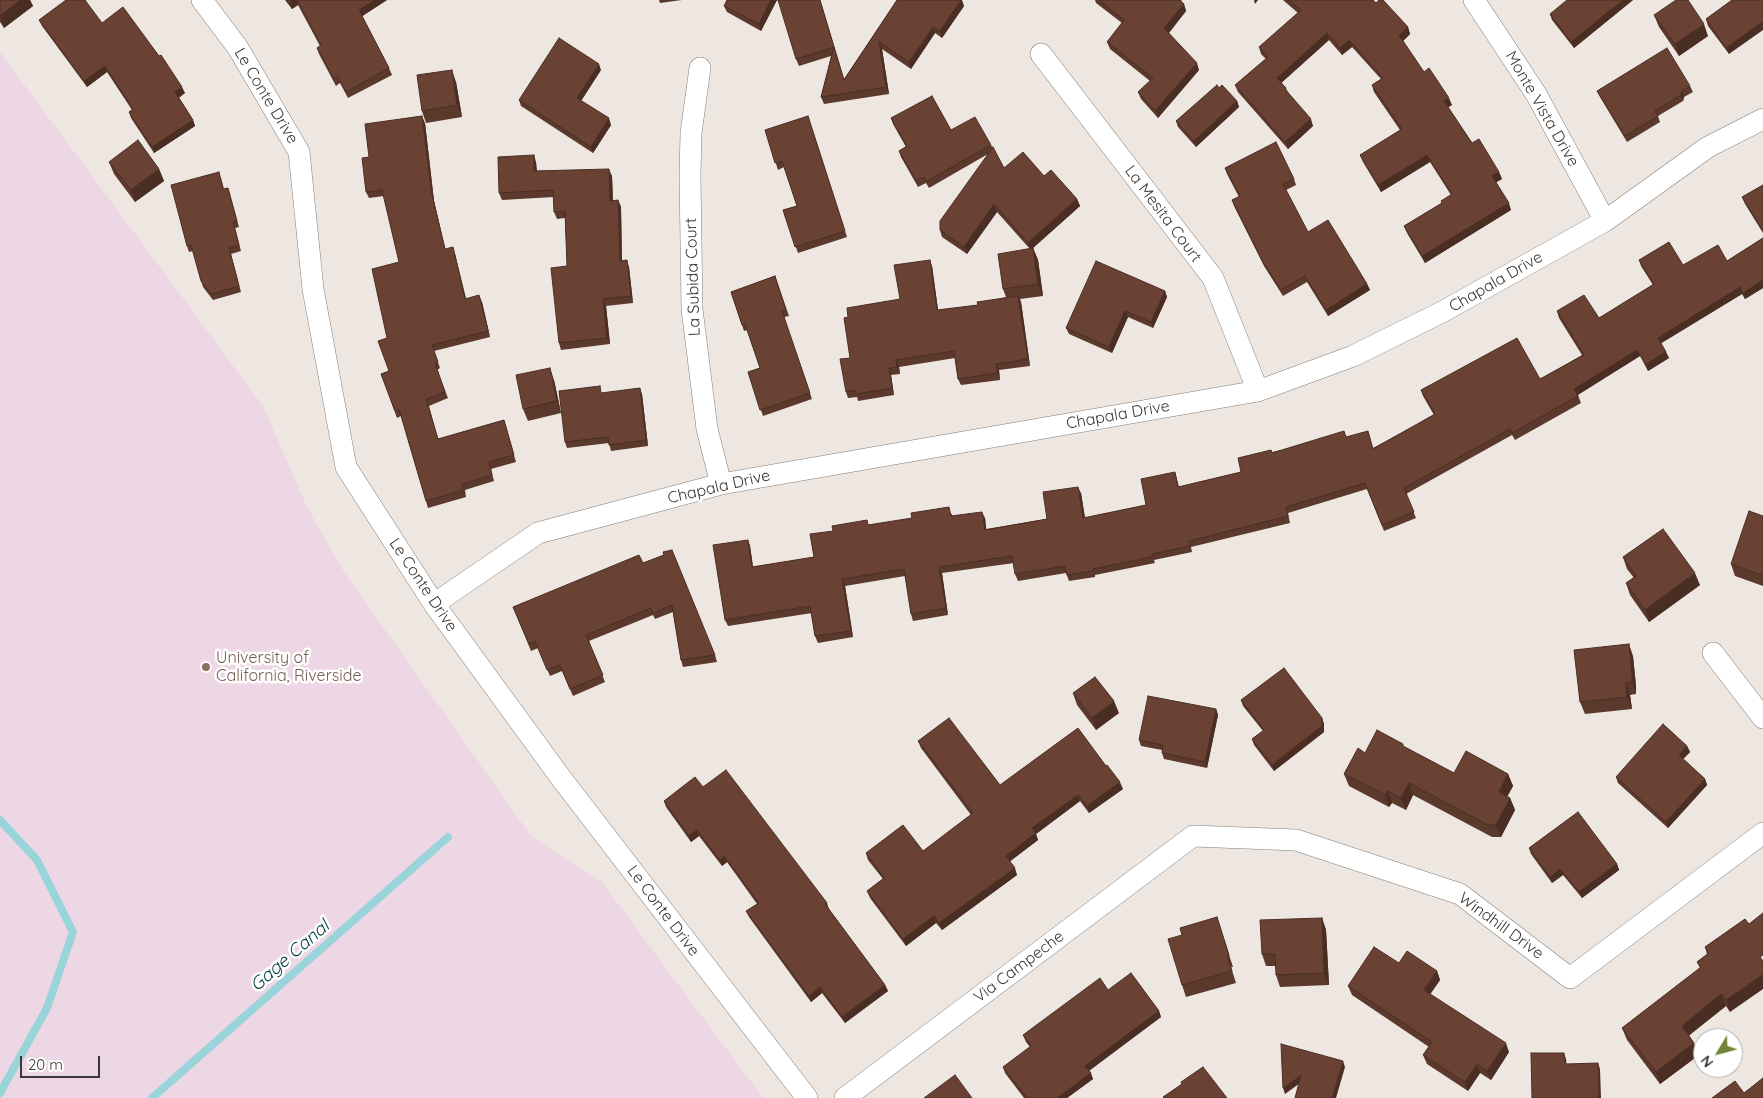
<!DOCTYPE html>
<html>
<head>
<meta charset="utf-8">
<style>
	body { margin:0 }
	#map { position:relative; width:1763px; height:1098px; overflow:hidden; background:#eee7e1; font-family:Quicksand,sans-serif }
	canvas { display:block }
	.north { position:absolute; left:1693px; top:1028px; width:50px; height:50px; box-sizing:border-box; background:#fff; border:1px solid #b0afae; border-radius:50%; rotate:233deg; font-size:14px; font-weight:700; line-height:20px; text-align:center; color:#3a3735 }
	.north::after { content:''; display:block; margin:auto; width:18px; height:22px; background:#728535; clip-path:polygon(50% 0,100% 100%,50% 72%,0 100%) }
	.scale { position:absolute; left:20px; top:1056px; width:80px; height:22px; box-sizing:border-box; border:2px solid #3a3735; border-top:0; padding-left:6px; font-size:15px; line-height:18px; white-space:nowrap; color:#3a3735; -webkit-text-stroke:4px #fff; paint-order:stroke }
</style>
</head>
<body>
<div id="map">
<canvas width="1763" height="1098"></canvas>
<div class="north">N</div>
<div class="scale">20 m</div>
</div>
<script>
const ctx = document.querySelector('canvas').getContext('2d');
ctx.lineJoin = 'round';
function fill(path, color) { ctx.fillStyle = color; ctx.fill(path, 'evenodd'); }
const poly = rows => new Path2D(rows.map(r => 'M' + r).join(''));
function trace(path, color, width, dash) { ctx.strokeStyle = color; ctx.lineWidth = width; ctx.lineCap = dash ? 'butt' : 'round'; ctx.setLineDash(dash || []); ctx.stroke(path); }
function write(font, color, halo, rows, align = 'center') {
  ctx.font = font + ' Quicksand,sans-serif'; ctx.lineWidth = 5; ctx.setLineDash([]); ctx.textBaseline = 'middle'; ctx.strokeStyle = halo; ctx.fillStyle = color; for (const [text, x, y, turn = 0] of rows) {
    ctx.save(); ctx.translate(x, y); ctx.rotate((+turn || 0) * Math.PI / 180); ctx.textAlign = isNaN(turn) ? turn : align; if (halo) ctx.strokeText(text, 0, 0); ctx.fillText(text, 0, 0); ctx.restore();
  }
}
const education = poly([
	[0,52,263,406,306,505,342,569,531,836,601,881,763,1098,0,1098]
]);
const stream = poly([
	[0,820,37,860,73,932,47,1008,0,1093],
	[152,1098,448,837]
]);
const minor = poly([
	[202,0,238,48,299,152,313,289,346,467,434,604,561,778,807,1098],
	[1474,0,1536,94,1605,221],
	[1041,54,1213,278,1258,391],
	[700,68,691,133,690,176,692,309,707,429,721,484],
	[434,604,538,533,721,484,1258,391,1353,356,1442,312,1605,221,1708,147,1763,119],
	[1713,653,1763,718],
	[845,1098,1193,836,1296,840,1460,894,1570,978,1763,833]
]);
const wall = poly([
	[0,0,30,0,33,6,4,28,0,22],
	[285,0,387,0,362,16,389,68,392,75,348,98,340,83,336,86,319,54,317,48,320,46,298,5,292,9],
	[659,0,682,0,660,3],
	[777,0,761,31,727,12,724,6],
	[820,0,844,79,897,0,964,6,942,38,935,33,911,69,882,49,889,94,824,104,821,97,831,56,799,66,796,59],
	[1095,0,1182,0,1181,1,1184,4,1186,11,1169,33,1199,70,1158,118,1141,99,1138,92,1150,81,1110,49,1107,42,1122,23,1096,3],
	[1283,0,1373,0,1376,3,1408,27,1410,34,1403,41,1424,72,1452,105,1448,107,1472,143,1499,172,1502,179,1496,182,1511,210,1425,263,1407,233,1404,226,1442,203,1451,195,1430,162,1381,192,1363,162,1360,155,1400,130,1374,92,1372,85,1381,79,1352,47,1342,55,1329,40,1281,83,1286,88,1288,93,1313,126,1288,149,1238,92,1235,85,1266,59,1261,54,1259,47,1298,13],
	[1633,0,1574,48,1552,20,1550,14],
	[1732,0,1729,54,1708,26,1706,19],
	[1654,15,1708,36,1679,56,1659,27],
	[39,20,102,23,185,93,179,98,193,120,195,126,154,153,131,118,129,112,132,110,107,72,87,87,42,26],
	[601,70,581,101,611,125,593,153,521,106,519,100],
	[456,82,462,117,426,123,422,111],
	[1690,86,1693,92,1684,97,1683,101,1658,116,1660,122,1627,142,1600,97,1597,91],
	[1219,88,1237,101,1239,107,1196,147,1178,127,1176,121],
	[808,116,847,237,798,253,783,210,797,206,784,167,778,170,765,130],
	[891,118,951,130,991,145,1004,168,1044,176,1077,199,1080,206,1033,248,1038,260,1043,296,1020,299,1021,302,1030,366,999,370,1000,380,961,385,958,379,955,358,899,367,900,374,891,375,894,395,858,401,857,397,848,398,846,392,850,358,848,317,900,299,932,266,938,310,978,305,1006,297,1003,289,1030,249,997,212,967,254,942,237,940,230,988,154,929,188,926,183,918,187,901,157,899,151,906,147,893,124],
	[425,123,434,201,445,249,455,254,466,298,482,302,490,337,434,351,440,368,437,370,448,398,429,406,438,439,504,420,516,462,491,469,494,481,465,490,466,497,428,508,401,416,397,418,381,374,389,371,387,338,399,262,384,196,369,198,366,192,369,157],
	[109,162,159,169,164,181,135,202,114,174],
	[536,162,537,171,612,176,613,200,618,200,621,207,622,261,629,267,633,303,606,306,610,344,561,350,559,343,567,266,565,218,557,219,554,212,554,197,502,200,499,193],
	[1225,168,1294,179,1296,185,1286,190,1308,232,1367,284,1370,290,1328,316,1307,282,1283,296,1264,266,1234,206,1232,200,1239,197,1227,174],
	[221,178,224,189,228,188,239,227,235,228,241,251,231,254,241,292,213,300,203,287,193,251,189,252,187,246],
	[1763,185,1763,233,1745,204,1742,197],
	[1763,238,1763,288,1745,299,1742,294,1661,343,1669,358,1648,371,1640,356,1578,395,1581,403,1515,440,1512,435,1406,494,1416,518,1384,531,1367,489,1288,513,1290,523,1191,547,1192,552,1154,560,1155,563,1095,575,1095,577,1069,581,1066,573,1018,581,1015,574,1014,563,942,573,948,615,913,621,911,614,905,576,845,586,853,637,818,643,815,636,812,613,728,626,725,620,748,540,750,546,753,567,814,557,833,531,869,525,952,514,952,516,985,518,986,529,1047,519,1081,493,1085,518,1146,505,1175,472,1179,487,1241,472,1272,452,1346,437,1373,448,1434,415,1423,396,1421,390,1540,379,1582,355,1559,318,1557,311,1599,318,1653,285,1641,266,1639,260,1683,265,1727,261],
	[775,276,789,316,784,317,812,399,763,416,748,372,760,368,747,330,744,331,731,292],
	[1165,291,1167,297,1153,328,1128,317,1112,353,1069,334,1066,328],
	[554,380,561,413,528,421,523,409],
	[602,393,642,394,648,446,611,451,609,443,567,448,565,442],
	[1763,516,1763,586,1735,576,1731,564],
	[664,555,715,655,717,662,683,667,681,660,673,612,655,619,653,615,589,641,605,682,573,696,562,671,550,676,538,648,531,651,513,607,643,563],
	[1623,557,1700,585,1649,622,1630,595,1626,583,1634,578,1627,569],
	[1633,656,1636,686,1636,694,1630,695,1632,709,1585,714,1580,702],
	[1073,693,1119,713,1096,730,1077,705],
	[1241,700,1322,718,1324,724,1324,732,1274,771,1254,745,1252,739,1263,731,1243,706],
	[1216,709,1218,715,1207,768,1164,759,1162,753,1162,750,1141,746,1139,740],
	[918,741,1000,785,1123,789,1089,813,1080,801,1036,834,1038,840,1010,861,1017,875,942,930,936,923,906,946,870,898,867,891,883,879,868,860,866,853,923,851,971,815,921,748],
	[1687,746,1690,752,1683,759,1705,779,1707,785,1668,828,1618,783,1616,777],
	[1404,747,1454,773,1508,774,1513,786,1507,797,1510,798,1515,810,1501,837,1492,837,1413,795,1406,810,1392,803,1389,807,1349,786,1344,774,1365,753],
	[703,787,827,903,829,909,885,985,888,991,845,1023,822,993,811,1002,749,917,746,911,757,904,727,862,722,866,699,836,691,842,666,807,664,801],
	[1529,848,1617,864,1619,870,1582,898,1563,875,1552,883,1531,854],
	[1217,917,1233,967,1231,967,1236,983,1186,997,1182,985,1182,935],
	[1322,918,1326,930,1329,985,1280,987,1276,975,1276,966,1266,966,1262,954],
	[1745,919,1730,1012,1726,1006,1689,1035,1699,1055,1660,1084,1627,1040,1622,1028,1700,968,1697,962,1707,954,1705,947],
	[1399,963,1437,971,1440,980,1430,994,1509,1052,1491,1080,1480,1073,1468,1091,1427,1064,1423,1055,1429,1047,1352,995,1348,986],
	[1108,990,1159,1011,1161,1017,1089,1071,1093,1079,1067,1098,1024,1098,1005,1073,1003,1067,1030,1047,1026,1042,1023,1035]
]);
const shadedWall = poly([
	[21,0,30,0,33,6,4,28,0,16],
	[293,0,296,0,298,5,292,9,289,3],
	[375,0,387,0,361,17,359,10],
	[771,0,777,0,761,31,759,24],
	[961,0,962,0,964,6,942,38,940,31],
	[1254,0,1258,0,1255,4],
	[1623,0,1633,0,1574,48,1571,42],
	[1184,4,1186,11,1167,35,1164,28],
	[1763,21,1763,30,1729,54,1726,48],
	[1704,24,1708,36,1679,56,1675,44],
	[933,27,935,33,911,69,909,62],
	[1408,27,1410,34,1402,42,1399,35],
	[1327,33,1329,40,1279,85,1277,78],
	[1349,40,1352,47,1342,55,1340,48],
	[879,42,882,49,889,94,886,87],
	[1197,63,1199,70,1158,118,1155,111],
	[599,64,601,70,579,104,577,98],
	[105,66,107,72,87,87,84,81],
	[452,70,456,82,462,117,457,105],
	[182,87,185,93,177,98,175,92],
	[1682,91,1684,97,1683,101,1681,95],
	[1449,98,1452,105,1447,108,1444,101],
	[1237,101,1239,107,1196,147,1194,141],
	[422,116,425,123,434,201,447,256,445,249,432,195],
	[609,118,611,125,593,153,591,147],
	[1311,119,1313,126,1288,149,1285,142],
	[193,120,195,126,154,153,152,147],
	[534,155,536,162,537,178,534,171],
	[1427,155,1430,162,1381,192,1378,185],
	[159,169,164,181,135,202,131,190],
	[609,169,612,176,613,207,610,201],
	[1499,172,1502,179,1495,183,1492,176],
	[1077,199,1080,206,1033,248,1038,260,1043,296,1038,284,1031,250,1028,243],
	[618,200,621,207,622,268,620,261],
	[1509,203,1511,210,1425,263,1422,256],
	[994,204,997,212,967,254,964,247],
	[453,247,455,254,467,305,465,299],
	[627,260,629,267,633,303,631,296],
	[930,260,932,266,939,317,937,310],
	[1763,280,1763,288,1745,299,1743,293],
	[1367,284,1370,290,1328,316,1326,310],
	[1740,287,1742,294,1660,344,1658,338],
	[1165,291,1167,297,1153,328,1151,322],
	[479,295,482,302,490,337,488,331],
	[1018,296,1021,302,1030,366,1028,359],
	[603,299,606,306,610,344,607,338],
	[1125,311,1128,317,1112,353,1109,347],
	[1637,350,1640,356,1577,395,1574,389],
	[1666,352,1669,358,1648,371,1646,364],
	[896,360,899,367,900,374,897,367],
	[996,364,999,370,1000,380,998,373],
	[550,368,554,380,561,413,557,401],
	[889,368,891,375,894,395,892,388],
	[640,388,642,394,648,446,646,440],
	[1078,487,1081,493,1086,525,1083,518],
	[982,512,985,518,987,536,985,530],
	[748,540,750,546,754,574,752,567],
	[939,567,942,573,948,615,946,608],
	[1695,573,1700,585,1649,622,1645,610],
	[842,579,845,586,853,637,851,631],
	[1629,644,1633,656,1636,686,1636,694,1632,682],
	[1626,683,1630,695,1632,709,1627,697],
	[1114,701,1119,713,1096,730,1092,718],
	[1216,709,1218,715,1207,768,1205,762],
	[1322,718,1324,724,1324,732,1274,771,1272,765],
	[1687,746,1690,752,1681,761,1679,755],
	[1508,774,1513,786,1503,804,1499,792],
	[1705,779,1707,785,1668,828,1666,822],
	[1120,782,1123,789,1089,813,1087,806],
	[1409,783,1413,795,1406,810,1401,798],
	[1388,791,1392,803,1389,807,1385,795],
	[1078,795,1080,801,1036,834,1038,840,1008,863,1006,856,1032,828],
	[1510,798,1515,810,1501,837,1496,825],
	[697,830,699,836,691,842,689,836],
	[724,856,727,862,722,866,720,860],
	[1617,864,1619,870,1582,898,1579,892],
	[1015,868,1017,875,942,930,939,923],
	[1560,869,1563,875,1552,883,1550,877],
	[934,916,936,923,906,946,903,939],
	[1322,918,1326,930,1329,985,1324,973],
	[1437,971,1440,980,1427,999,1424,990],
	[1763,974,1763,989,1730,1012,1726,1000],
	[885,985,888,991,845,1023,842,1017],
	[820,987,822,993,811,1002,809,996],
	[1721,994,1726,1006,1686,1038,1682,1026],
	[1159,1011,1161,1017,1087,1072,1085,1066],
	[1506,1043,1509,1052,1491,1080,1487,1071],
	[1694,1043,1699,1055,1660,1084,1656,1072],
	[1564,1053,1566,1059,1567,1070,1565,1064],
	[1343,1061,1345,1067,1336,1098,1332,1098],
	[1598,1063,1600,1069,1601,1098,1599,1098],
	[1477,1064,1480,1073,1468,1091,1465,1082],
	[1091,1073,1093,1079,1067,1098,1057,1098],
	[1301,1075,1303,1081,1285,1094,1283,1088]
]);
const building = poly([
	[0,0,21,0,0,16,0,0],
	[66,0,85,0,102,23,123,7,159,56,161,55,182,87,175,92,193,120,152,147,129,112,133,109,105,66,84,81,39,20,66,0],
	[287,0,293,0,289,3,287,0],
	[297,0,375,0,359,10,389,68,346,92,338,77,334,79,317,48,321,45,297,0],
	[727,0,771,0,759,24,724,6,727,0],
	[778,0,820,0,844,80,897,0,961,0,940,31,933,27,909,62,879,42,886,87,821,97,834,47,796,59,778,0],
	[1099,0,1179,0,1184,4,1164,28,1197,63,1155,111,1138,92,1153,78,1107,42,1124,20,1099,0],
	[1288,0,1373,0,1376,3,1379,0,1383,0,1408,27,1399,35,1424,72,1429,68,1449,98,1444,101,1472,143,1479,139,1499,172,1492,176,1509,203,1422,256,1404,226,1442,203,1441,201,1452,194,1427,155,1378,185,1360,155,1402,129,1372,85,1383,78,1349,40,1340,48,1327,33,1277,78,1286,88,1285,89,1311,119,1285,142,1235,85,1268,57,1259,47,1301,10,1288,0],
	[1567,0,1623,0,1571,42,1550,14,1567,0],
	[1676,0,1688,0,1704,24,1675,44,1654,15,1676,0],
	[1732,0,1763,0,1763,21,1726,48,1706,19,1732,0],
	[559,38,599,64,577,98,609,118,591,147,519,100,559,38],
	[1667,48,1690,86,1682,91,1681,95,1655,111,1658,116,1625,136,1597,91,1667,48],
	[452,70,457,105,422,111,417,75,452,70],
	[1217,85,1219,88,1222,85,1237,101,1194,141,1176,121,1217,85],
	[932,96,951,130,975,117,991,145,927,181,924,177,916,181,899,151,907,146,891,118,932,96],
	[422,116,432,195,445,249,453,247,465,299,479,295,488,331,432,345,438,362,435,363,445,392,426,399,438,439,504,420,514,455,489,462,492,475,462,484,464,490,426,501,399,409,395,411,381,374,389,371,378,341,387,338,372,269,399,262,382,190,366,192,362,158,369,157,365,124,422,116],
	[808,116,845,231,795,247,783,210,797,206,782,161,775,163,765,130,808,116],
	[138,140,159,169,131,190,109,162,138,140],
	[1276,142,1294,179,1283,184,1308,232,1328,220,1367,284,1326,310,1305,276,1281,290,1262,260,1232,200,1240,196,1225,168,1276,142],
	[993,147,1004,168,1023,152,1044,176,1051,170,1077,199,1028,243,994,204,964,247,940,230,940,221,993,147],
	[534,155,534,171,609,169,610,201,618,200,620,261,627,260,631,296,603,299,607,338,559,343,551,268,567,266,565,211,554,212,553,190,499,193,498,157,534,155],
	[219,172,223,189,228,188,237,221,233,222,239,245,229,248,239,286,211,294,201,281,191,245,187,246,171,185,219,172],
	[1763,185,1763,231,1742,197,1763,185],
	[1763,238,1763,280,1743,293,1740,287,1658,338,1666,352,1646,364,1637,350,1574,389,1578,396,1512,433,1510,429,1404,488,1414,512,1382,525,1365,483,1286,507,1288,516,1189,541,1190,546,1152,554,1152,557,1093,569,1093,571,1067,575,1065,566,1015,574,1012,556,939,567,946,608,911,614,904,569,842,579,851,631,815,636,810,606,725,620,713,545,748,540,752,567,814,557,810,534,833,531,832,526,867,520,868,525,912,518,911,513,949,507,951,516,982,512,985,530,1047,519,1043,492,1078,487,1083,518,1146,505,1141,479,1175,472,1178,487,1241,472,1238,458,1271,450,1272,453,1344,431,1346,437,1368,431,1373,449,1435,414,1421,390,1517,338,1540,379,1584,355,1557,311,1584,295,1599,318,1654,284,1639,260,1669,242,1683,265,1718,245,1727,261,1763,238],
	[1033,248,1038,284,1003,289,998,254,1033,248],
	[930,260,937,310,978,305,977,302,1018,296,1028,359,996,364,998,373,958,379,954,351,896,360,897,367,889,368,892,388,856,394,855,390,846,392,840,359,850,358,844,318,848,317,847,308,900,299,894,265,930,260],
	[1096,261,1165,291,1151,322,1125,311,1109,347,1066,328,1096,261],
	[775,276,786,310,782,311,810,393,760,410,748,372,760,368,745,324,742,325,731,292,775,276],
	[550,368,557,401,523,409,516,375,550,368],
	[600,386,601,393,640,388,646,440,609,445,608,437,565,442,559,391,600,386],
	[1749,511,1763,516,1763,574,1762,573,1761,575,1731,564,1749,511],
	[1663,529,1695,573,1645,610,1626,583,1636,576,1623,557,1663,529],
	[672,550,715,655,681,660,672,605,653,613,651,608,586,635,603,675,570,689,560,665,547,670,535,641,529,644,513,607,639,555,643,563,664,555,663,552,672,550],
	[1629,644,1632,674,1632,682,1626,683,1627,697,1580,702,1574,650,1629,644],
	[1284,668,1322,718,1322,726,1272,765,1252,739,1264,730,1241,700,1284,668],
	[1095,677,1114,701,1092,718,1073,693,1095,677],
	[1148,696,1216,709,1205,762,1162,753,1163,745,1139,740,1148,696],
	[949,718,1000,785,1078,728,1106,766,1107,765,1120,782,1087,806,1078,795,1032,828,1036,833,1006,856,1015,868,939,923,934,916,903,939,867,891,884,878,866,853,903,825,923,851,973,813,918,741,949,718],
	[1663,724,1687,746,1679,755,1705,779,1666,822,1616,777,1663,724],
	[1377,730,1403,744,1403,746,1454,773,1466,751,1508,774,1499,792,1510,798,1496,825,1488,825,1409,783,1401,798,1388,791,1385,795,1344,774,1358,748,1365,753,1377,730],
	[726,770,827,903,825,904,885,985,842,1017,820,987,809,996,746,911,759,903,724,856,720,860,697,830,689,836,664,801,695,777,703,787,726,770],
	[1578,812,1617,864,1579,892,1560,869,1550,877,1529,848,1578,812],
	[1763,913,1763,955,1760,957,1763,961,1763,974,1726,1000,1721,994,1682,1026,1694,1043,1656,1072,1622,1028,1701,967,1697,962,1709,953,1705,947,1745,919,1749,924,1763,913],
	[1217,917,1229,955,1227,955,1232,971,1182,985,1168,939,1182,935,1180,928,1217,917],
	[1322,918,1324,973,1276,975,1275,954,1262,954,1260,920,1322,918],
	[1374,947,1399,963,1407,951,1437,971,1424,990,1506,1043,1487,1071,1477,1064,1465,1082,1423,1055,1432,1042,1348,986,1374,947],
	[1131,973,1159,1011,1085,1066,1091,1073,1057,1098,1027,1098,1003,1067,1031,1046,1023,1035,1100,978,1108,990,1131,973],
	[1281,1044,1343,1061,1332,1098,1295,1098,1301,1075,1283,1088,1281,1044],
	[1531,1053,1564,1053,1565,1064,1598,1063,1599,1098,1532,1098,1531,1053],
	[1203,1067,1227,1098,1164,1098,1163,1097,1182,1084,1181,1082,1203,1067],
	[955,1075,972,1098,924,1098,955,1075],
	[1763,1078,1763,1098,1712,1098,1735,1081,1744,1093,1763,1078]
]);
const markers = [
	[206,667,5,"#8d6e63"]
];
const streetNames = [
	["Le Conte Drive",266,96,59],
	["Monte Vista Drive",1542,109,60],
	["La Mesita Court",1163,214,53],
	["La Subida Court",693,277,-92],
	["Chapala Drive",1496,282,-30],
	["Chapala Drive",1118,415,-10],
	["Chapala Drive",719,487,-13],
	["Le Conte Drive",423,585,56],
	["Le Conte Drive",663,911,53],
	["Windhill Drive",1501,926,36],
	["Via Campeche",1019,967,-37]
];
const educationNames = [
	["University of",216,658],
	["California, Riverside",216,676]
];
const waterNames = [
	["Gage Canal",290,956,-41]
];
fill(education, '#edd7e4');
trace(stream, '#99d4da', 8);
trace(minor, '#847e79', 22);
trace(minor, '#fff', 21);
fill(wall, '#5b392d');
fill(shadedWall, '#4a2e24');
fill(building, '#6a4234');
trace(building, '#4a2e24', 1);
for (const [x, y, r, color] of markers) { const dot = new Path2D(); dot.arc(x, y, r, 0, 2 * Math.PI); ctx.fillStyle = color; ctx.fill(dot); trace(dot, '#fff', 2); }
write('16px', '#3a3735', '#fff', streetNames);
write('16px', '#785e54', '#fff', educationNames, 'left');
write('italic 18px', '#013c40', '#fff', waterNames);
</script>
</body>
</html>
